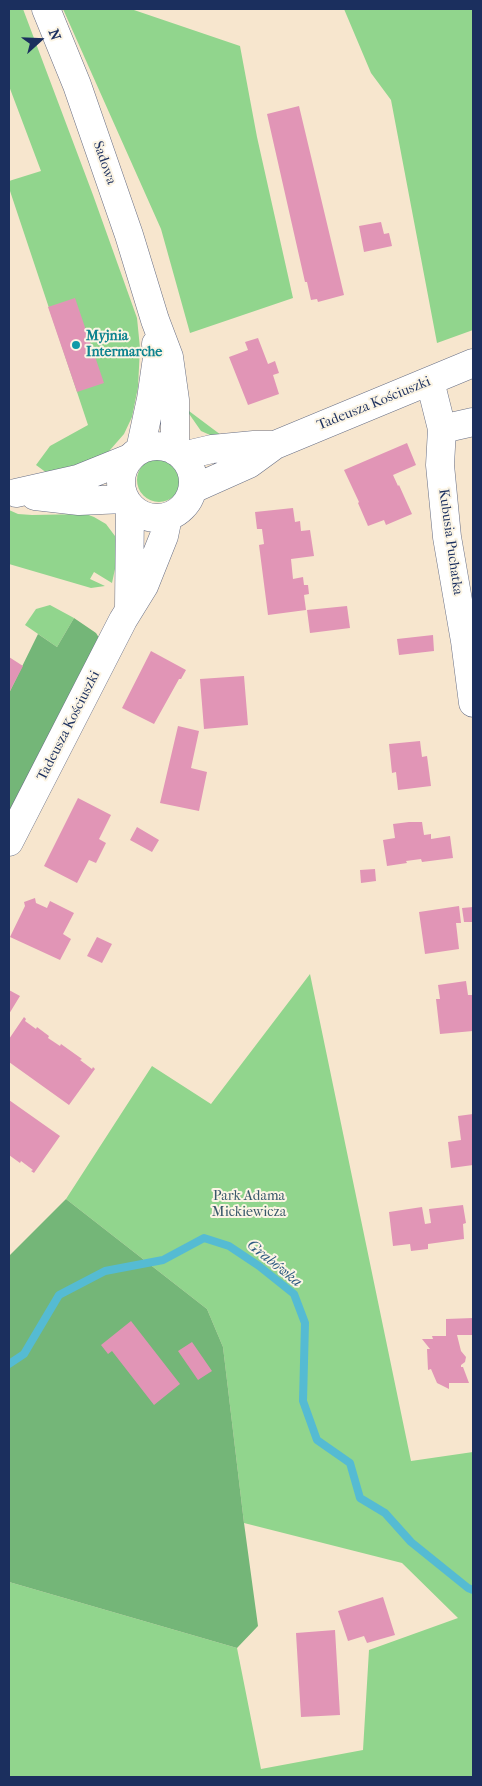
<!DOCTYPE html>
<html>
<head>
<meta charset="utf-8">
<style>
	body { margin:0 }
	#map { position:relative; width:482px; height:1786px; overflow:hidden; background:#f7e6ce; font-family:"IM FELL French Canon",serif }
	canvas { display:block }
	.frame { position:absolute; inset:0; border:10px solid #1b2f5e; pointer-events:none }
	.north { position:absolute; left:15px; top:15px; width:50px; height:50px; -webkit-text-stroke:4px #fcf5e5; paint-order:stroke; rotate:70deg; font-size:14px; font-weight:700; line-height:20px; text-align:center; color:#1b2f5e }
	.north::after { content:''; display:block; margin:auto; width:18px; height:22px; background:#1b2f5e; clip-path:polygon(50% 0,100% 100%,50% 72%,0 100%) }
</style>
</head>
<body>
<div id="map">
<canvas width="482" height="1786"></canvas>
<div class="frame"></div>
<div class="north">N</div>
</div>
<script>
const ctx = document.querySelector('canvas').getContext('2d');
ctx.lineJoin = 'round';
function fill(path, color) { ctx.fillStyle = color; ctx.fill(path, 'evenodd'); }
const poly = rows => new Path2D(rows.map(r => 'M' + r).join(''));
function trace(path, color, width, dash) { ctx.strokeStyle = color; ctx.lineWidth = width; ctx.lineCap = dash ? 'butt' : 'round'; ctx.setLineDash(dash || []); ctx.stroke(path); }
function write(font, color, halo, rows, align = 'center') {
  ctx.font = font + ' "IM FELL French Canon",serif'; ctx.lineWidth = 4; ctx.setLineDash([]); ctx.textBaseline = 'middle'; ctx.strokeStyle = halo; ctx.fillStyle = color; for (const [text, x, y, turn = 0] of rows) {
    ctx.save(); ctx.translate(x, y); ctx.rotate((+turn || 0) * Math.PI / 180); ctx.textAlign = isNaN(turn) ? turn : align; if (halo) ctx.strokeText(text, 0, 0); ctx.fillText(text, 0, 0); ctx.restore();
  }
}
const green = poly([
	[9,9,23,9,93,195,137,318,140,348,138,387,132,417,124,434,103,458,51,476,36,465,50,446,88,425,9,188,9,181,41,171,9,86],
	[63,9,131,9,240,46,257,137,293,298,190,333,161,229],
	[344,9,473,9,473,330,437,343,391,100,371,73],
	[185,408,225,438,210,435,201,431],
	'137 480a22 22 0 1 1 44 0a22 22 0 1 1-44 0Z',
	[9,510,18,514,32,515,86,514,94,517,106,524,115,536,119,550,112,583,94,572,90,579,105,586,91,588,9,564],
	[50,605,74,618,57,647,25,625,36,609],
	[310,974,411,1461,473,1452,473,1777,9,1777,9,1582,237,1648,261,1769,363,1750,369,1650,458,1618,402,1563,244,1523,223,1347,207,1309,66,1199,152,1066,211,1104]
]);
const forest = poly([
	[74,618,96,633,103,644,9,816,9,693,38,634,57,647],
	[66,1199,207,1309,223,1347,244,1523,258,1626,237,1648,9,1582,9,1256]
]);
const stream = poly([
	[9,1364,24,1354,59,1295,105,1271,163,1260,204,1238,229,1246,259,1266,294,1294,305,1323,303,1401,317,1440,350,1463,360,1498,385,1513,411,1542,468,1588,473,1590]
]);
const building = poly([
	[299,106,344,295,318,302,317,299,311,300,307,282,305,282,267,114],
	[381,222,384,234,389,233,392,246,364,252,359,226],
	[75,298,104,383,77,392,48,307],
	[258,338,268,364,275,361,279,373,273,375,279,394,248,405,229,357,248,350,245,342],
	[407,443,416,465,393,475,398,486,399,485,412,514,386,525,384,520,368,526,358,503,359,502,344,470],
	[293,508,295,522,300,521,301,531,310,530,314,556,291,559,293,579,303,577,304,585,308,585,309,594,304,595,306,610,268,615,259,545,264,544,262,529,257,529,255,512],
	[347,606,350,628,310,633,307,610],
	[433,635,434,651,399,655,397,639],
	[151,651,186,670,181,679,179,679,154,724,122,708],
	[9,657,23,666,9,693],
	[244,676,248,725,204,729,200,679],
	[178,726,199,731,191,768,207,772,199,811,160,803],
	[420,741,422,757,427,756,431,786,398,790,396,772,392,773,389,744],
	[78,798,111,815,99,839,106,843,96,863,89,860,77,883,44,866],
	[409,822,422,822,424,835,431,834,431,839,450,836,453,858,422,862,421,859,406,861,407,863,387,866,383,840,395,838,393,824],
	[137,827,159,840,152,852,130,840],
	[375,869,376,881,361,883,360,870],
	[35,898,36,903,47,908,50,901,74,913,63,934,71,939,60,960,10,937,25,906,24,902],
	[459,906,461,923,456,923,459,949,425,954,419,912],
	[473,907,473,922,464,922,462,908],
	[97,937,112,944,102,963,87,956],
	[466,981,468,995,472,995,473,1031,440,1034,436,999,440,999,438,985],
	[9,990,20,996,9,1014],
	[24,1017,26,1019,25,1021,36,1029,37,1027,49,1036,48,1038,60,1046,61,1044,82,1059,80,1060,92,1069,93,1067,95,1069,69,1105,9,1062,9,1039],
	[9,1100,60,1136,34,1173,31,1171,33,1170,21,1161,20,1163,9,1155],
	[473,1114,473,1165,451,1168,448,1142,461,1140,458,1116],
	[463,1205,466,1223,463,1224,464,1239,428,1244,428,1249,411,1251,410,1244,393,1246,389,1212,422,1207,425,1224,431,1223,429,1209],
	[473,1318,473,1335,457,1335,461,1351,466,1357,465,1362,461,1365,461,1367,463,1367,469,1383,449,1383,449,1389,437,1383,431,1369,428,1370,427,1349,430,1349,422,1339,433,1339,432,1336,446,1336,446,1319],
	[131,1321,180,1384,154,1405,112,1351,108,1354,101,1345],
	[192,1342,212,1371,198,1380,178,1351],
	[383,1597,395,1635,367,1643,364,1636,348,1641,338,1611],
	[335,1630,340,1715,301,1717,296,1633]
]);
const minor = poly([
	[46,9,77,85,129,235,155,320,169,357,175,400,175,451],
	[430,381,442,429,440,465,447,537,465,641,473,703],
	[442,429,473,422],
	'121 482a36 36 0 1 1 72 0a36 36 0 1 1-72 0Z',
	[140,450,151,399,157,358,156,344],
	[182,456,212,449,254,445,275,445],
	[193,489,249,464,275,445,473,363],
	[16,493,78,479,130,458],
	[35,496,79,501,124,499],
	[129,608,130,507],
	[9,842,123,620,144,586,164,536,168,517]
]);
const markers = [
	[76,345,5,"#0f9aa8"]
];
const streetNames = [
	["Sadowa",104,163,71],
	["Tadeusza Kościuszki",374,404,-22],
	["Kubusia Puchatka",450,542,82],
	["Tadeusza Kościuszki",69,726,-63]
];
const cultureNames = [
	["Myjnia",86,337],
	["Intermarche",86,353]
];
const parkNames = [
	["Park Adama",249,1197],
	["Mickiewicza",249,1213]
];
const waterNames = [
	["Grabówka",274,1264,39]
];
fill(green, '#91d58d');
fill(forest, '#74b678');
trace(stream, '#55bbd3', 8);
fill(building, '#e195b6');
trace(minor, '#686f85', 29);
trace(minor, '#fff', 28);
for (const [x, y, r, color] of markers) { const dot = new Path2D(); dot.arc(x, y, r, 0, 2 * Math.PI); ctx.fillStyle = color; ctx.fill(dot); trace(dot, '#fcf5e5', 2); }
write('14px', '#1b2f5e', '#fcf5e5', streetNames);
write('bold 14px', '#0d838f', '#fcf5e5', cultureNames, 'left');
write('14px', '#38586a', '#fcf5e5', parkNames);
write('italic 15px', '#2c5981', '#fcf5e5', waterNames);
</script>
</body>
</html>
